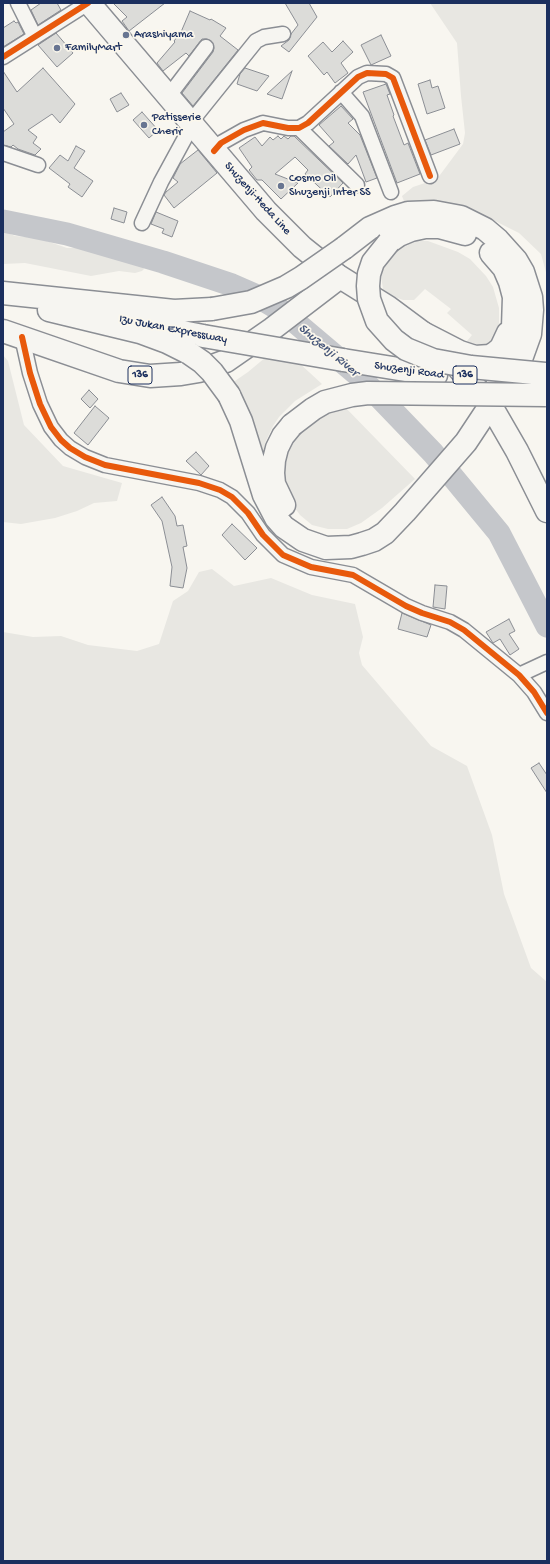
<!DOCTYPE html>
<html>
<head>
<meta charset="utf-8">
<style>
	body { margin:0 }
	#map { position:relative; width:550px; height:1564px; overflow:hidden; background:#f8f6f0; font-family:"Gochi Hand",sans-serif }
	canvas { display:block }
	.frame { position:absolute; inset:0; border:4px solid #1b2f5e; pointer-events:none }
</style>
</head>
<body>
<div id="map">
<canvas width="550" height="1564"></canvas>
<div class="frame"></div>
</div>
<script>
const ctx = document.querySelector('canvas').getContext('2d');
ctx.lineJoin = 'round';
function fill(path, color) { ctx.fillStyle = color; ctx.fill(path, 'evenodd'); }
const poly = rows => new Path2D(rows.map(r => 'M' + r).join(''));
function trace(path, color, width, dash) { ctx.strokeStyle = color; ctx.lineWidth = width; ctx.lineCap = dash ? 'butt' : 'round'; ctx.setLineDash(dash || []); ctx.stroke(path); }
function write(font, color, halo, rows, align = 'center') {
  ctx.font = font + ' "Gochi Hand",sans-serif'; ctx.lineWidth = 3.5; ctx.setLineDash([]); ctx.textBaseline = 'middle'; ctx.strokeStyle = halo; ctx.fillStyle = color; for (const [text, x, y, turn = 0] of rows) {
    ctx.save(); ctx.translate(x, y); ctx.rotate((+turn || 0) * Math.PI / 180); ctx.textAlign = isNaN(turn) ? turn : align; if (halo) ctx.strokeText(text, 0, 0); ctx.fillText(text, 0, 0); ctx.restore();
  }
}
const green = poly([
	[430,3,547,3,547,276,541,254,519,233,477,212,404,201,402,196,413,187,437,179,463,144,465,133,461,96,457,43],
	[3,231,15,236,38,238,67,248,85,248,102,250,127,263,141,264,144,269,142,271,135,273,119,271,91,276,25,263,3,264],
	[409,240,428,241,458,252,470,259,486,276,493,287,499,308,499,323,495,335,489,345,474,348,467,341,472,335,447,313,451,309,425,289,414,300,403,300,395,297,389,294,383,289,381,276,386,257],
	[3,355,8,361,24,425,63,466,122,483,117,501,94,503,77,511,55,518,21,524,3,522],
	[266,357,297,361,322,384,295,401,279,417,273,426,265,443,263,462,232,383,248,372],
	[343,405,415,479,382,508,361,523,347,529,328,529,312,525,300,515,289,500,282,470,286,454,292,440,303,425],
	[212,569,234,586,271,578,312,595,355,604,363,637,359,653,362,665,431,746,467,766,492,835,504,894,531,968,547,982,547,1561,3,1561,3,632,33,637,61,636,88,645,137,651,159,644,173,601,188,591,199,572]
]);
const river = poly([
	[3,221,67,234,163,262,232,285,255,295,282,311,359,376,433,453,499,533,547,626]
]);
const building = poly([
	[41,3,57,3,61,10,38,25,31,10,41,3],
	[113,3,165,3,129,31,122,21,127,17,113,3],
	[285,3,309,3,317,17,289,52,281,46,289,40,291,34,298,25,285,3],
	[190,11,210,20,211,19,226,28,220,36,238,50,193,106,182,93,213,52,214,48,211,41,207,39,202,39,189,56,186,53,163,71,157,63,175,42,174,41,181,32,190,11],
	[14,21,16,23,18,22,24,34,3,47,3,28,14,21],
	[56,33,73,53,57,67,38,45,56,33],
	[381,35,391,56,371,65,361,45,381,35],
	[343,41,353,52,341,63,348,73,335,83,327,72,324,75,308,56,323,42,332,52,343,41],
	[43,68,75,104,60,123,52,114,28,130,37,137,33,143,41,149,35,155,18,149,13,145,11,147,3,145,3,132,14,124,3,108,3,71,17,92,43,68],
	[245,68,269,76,257,91,237,84,240,74,245,68],
	[292,71,282,99,267,94,292,71],
	[430,80,432,88,438,86,445,108,427,114,418,84,430,80],
	[386,84,390,94,387,95,394,115,393,116,404,145,408,143,420,174,397,183,363,92,386,84],
	[121,93,129,105,117,112,110,99,121,93],
	[341,106,353,119,348,123,360,135,377,178,366,182,356,155,348,164,329,146,334,142,319,125,341,106],
	[142,112,158,130,149,138,133,120,142,112],
	[454,129,460,144,431,155,425,140,454,129],
	[278,136,281,139,284,136,288,139,291,136,294,136,343,183,330,197,305,174,308,170,295,157,275,174,298,183,281,199,262,180,257,180,249,170,252,167,239,148,255,137,262,146,270,137,273,140,278,136],
	[76,146,85,151,74,168,93,181,82,197,68,187,70,184,49,168,60,155,68,161,76,146],
	[198,150,217,173,174,208,164,195,166,192,178,182,173,178,180,164,198,150],
	[114,208,127,212,124,223,111,219,114,208],
	[156,212,178,221,172,237,162,233,164,229,151,224,156,212],
	[89,390,98,399,90,408,81,399,89,390],
	[95,406,109,418,88,445,74,433,95,406],
	[196,452,209,466,201,475,186,461,196,452],
	[162,497,175,516,177,526,183,525,187,546,183,547,187,568,183,588,170,586,172,567,162,521,151,505,162,497],
	[232,524,257,548,245,560,222,535,232,524],
	[435,585,447,586,445,609,433,607,435,585],
	[402,613,431,625,427,637,398,629,402,613],
	[509,619,515,631,509,634,519,649,510,655,500,639,493,643,486,632,509,619],
	[539,763,547,775,547,793,531,768,539,763]
]);
const minor = poly([
	[18,3,35,37],
	[3,57,88,3],
	[341,92,362,116,391,192],
	[168,97,206,47],
	[190,123,256,41,264,37,283,34],
	[299,128,357,185],
	[214,151,221,143,244,130,263,123,288,128,299,128,308,123,358,77,367,73,386,74,393,78,430,176],
	[3,153,38,165],
	[142,223,161,182,192,125],
	[22,337,30,373,40,404,51,427,61,440,70,448,85,457,105,465,199,483,220,490,232,497,248,513,263,535,283,555,311,567,353,575,406,606,422,613,450,622,464,630,519,675,534,692,547,713],
	[519,675,547,662]
]);
const primary = poly([
	[89,3,266,211,302,247,337,275]
]);
const trunk = poly([
	[3,331,119,371,150,376,181,374,199,371,226,361,272,329,340,277,388,307,423,333,456,365,491,406,517,451,547,511]
]);
const motorway = poly([
	[389,242,399,235,411,230,425,227,439,227,465,234],
	[491,253,504,268,510,282,514,297,513,327,498,382],
	[3,293,174,311,212,309],
	[49,310,140,332,167,342,189,353],
	[110,318,203,336],
	[423,333,460,352,475,357,490,356,495,353,501,348,508,333],
	[343,360,436,375],
	[229,395,241,421,264,495,276,518,284,527,303,540,326,548,351,547,362,544,374,540,385,533,405,512,466,442,521,359,530,334,532,310,531,297,523,272,516,260,498,240,485,229,461,217,434,212,408,213,395,217,370,228,344,248],
	[284,505,274,484,273,473,274,460,277,448,283,436,292,425]
]);
const motorwayBridge = poly([
	[389,242,373,262,369,274,368,286,369,299,377,321,394,340,406,349,433,360,471,367,545,374],
	[212,309,251,302,286,287,301,278,344,248],
	[203,336,343,360],
	[189,353,202,362,212,372,229,395],
	[292,425,313,409,325,402,352,395,368,393,546,395]
]);
const cycleway = poly([
	[3,57,88,3],
	[214,151,221,143,244,130,263,123,288,128,299,128,308,123,358,77,367,73,386,74,393,78,430,176],
	[22,337,30,373,40,404,51,427,61,440,70,448,85,457,105,465,199,483,220,490,232,497,248,513,263,535,283,555,311,567,353,575,406,606,422,613,450,622,464,630,519,675,534,692,547,713]
]);
const markers = [
	[126,35,4,"#687591"],
	[57,48,4,"#687591"],
	[144,125,4,"#687591"],
	[281,186,4,"#687591"]
];
const shields = [
	[140,375,24],
	[465,375,24]
];
const shieldNames = [
	["136",140,375],
	["136",465,375]
];
const poiNames = [
	["Arashiyama",134,35],
	["FamilyMart",65,48],
	["Patisserie",152,118],
	["Cherir",152,132],
	["Cosmo Oil",289,179],
	["Shuzenji Inter SS",289,193]
];
const streetNames = [
	["Shuzenji-Heda Line",257,199,48],
	["Izu Jukan Expressway",173,330,11],
	["Shuzenji Road",409,371,8]
];
const waterNames = [
	["Shuzenji River",328,351,40]
];
fill(green, '#e8e7e2');
trace(river, '#c5c7cb', 23);
fill(building, '#dcdcd9');
trace(building, '#8b8e94', 1);
trace(minor, '#8b8e94', 17);
trace(primary, '#8b8e94', 25);
trace(trunk, '#8b8e94', 25);
trace(motorway, '#8b8e94', 25);
trace(minor, '#f6f5f1', 14);
trace(primary, '#f6f5f1', 22);
trace(trunk, '#f6f5f1', 22);
trace(motorway, '#f6f5f1', 22);
trace(motorwayBridge, '#8b8e94', 25, []);
trace(motorwayBridge, '#f6f5f1', 22);
trace(cycleway, '#e8590c', 6);
for (const [x, y, r, color] of markers) { const dot = new Path2D(); dot.arc(x, y, r, 0, 2 * Math.PI); ctx.fillStyle = color; ctx.fill(dot); trace(dot, '#fbf7ec', 1.5); }
for (const [x, y, w] of shields) { const box = new Path2D(); box.roundRect(x - w / 2, y - 9, w, 18, 3); ctx.fillStyle = '#fbf7ec'; ctx.fill(box); trace(box, '#1b2f5e', 1); }
write('bold 11px', '#1b2f5e', null, shieldNames);
write('12px', '#1b2f5e', '#fbf7ec', poiNames, 'left');
write('12px', '#1b2f5e', '#fbf7ec', streetNames);
write('italic 13px', '#47577a', '#fbf7ec', waterNames);
</script>
</body>
</html>
